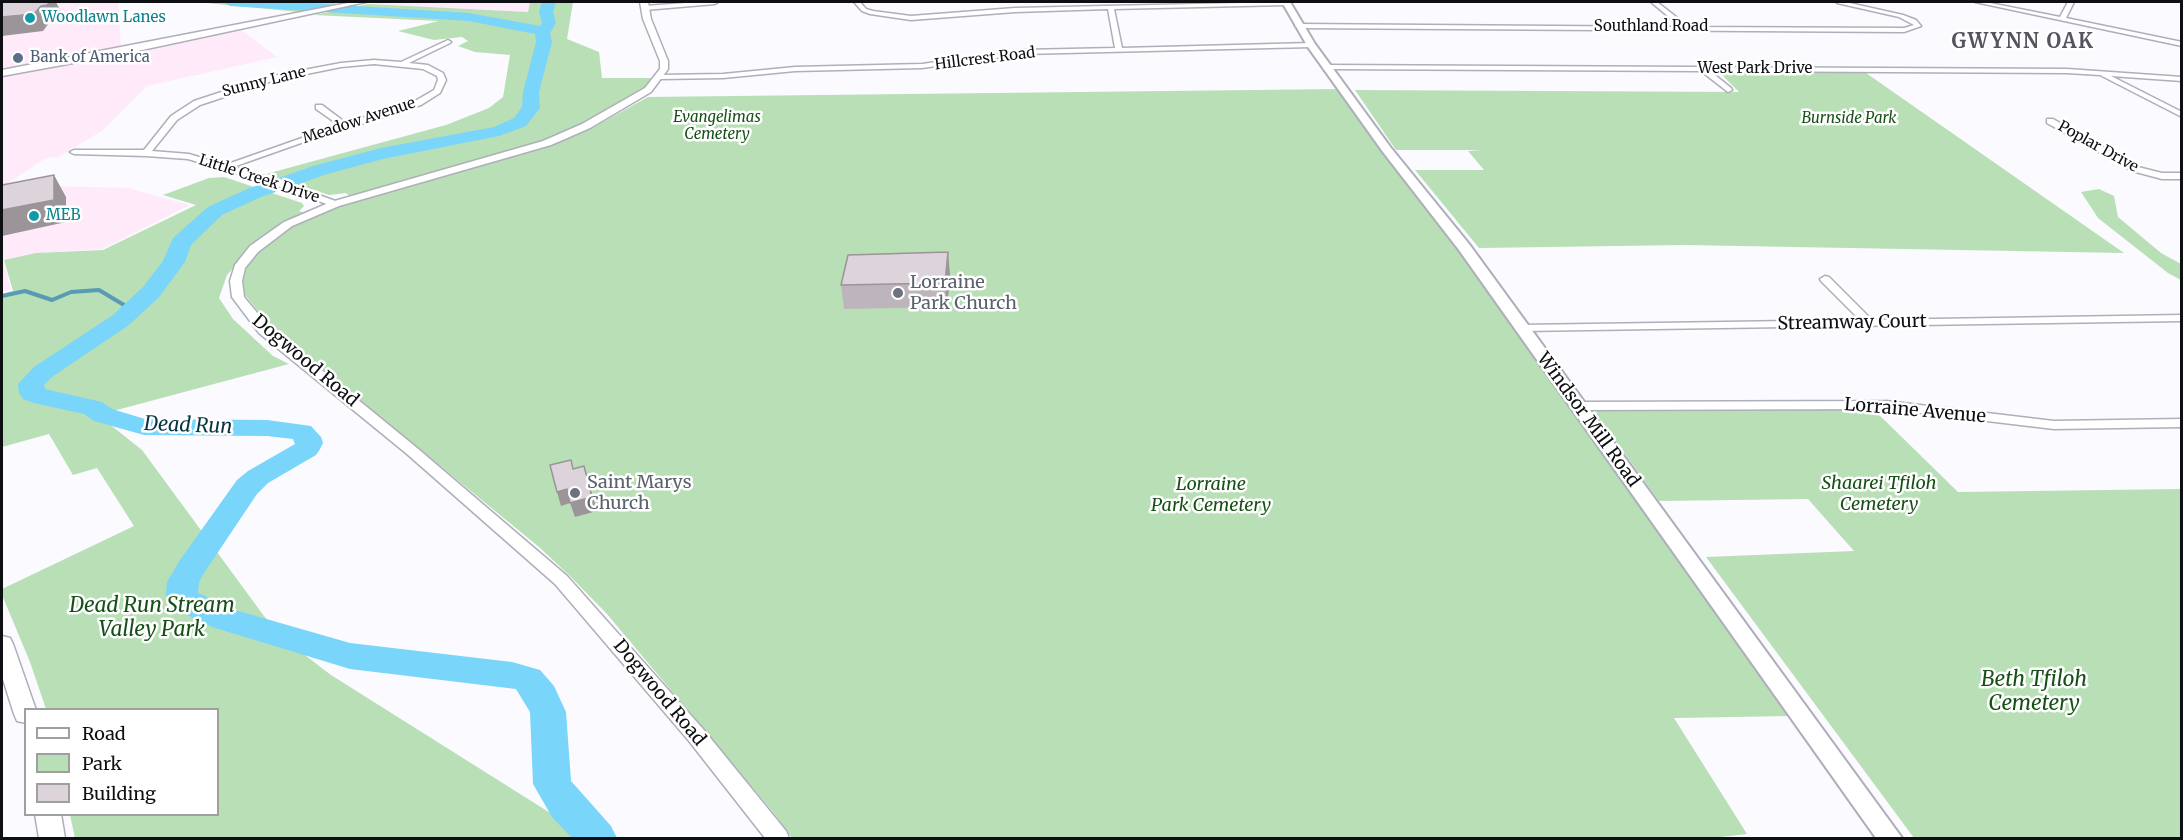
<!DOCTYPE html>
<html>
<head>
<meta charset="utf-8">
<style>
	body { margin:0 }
	#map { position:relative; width:2183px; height:840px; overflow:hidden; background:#fafaff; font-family:Merriweather,serif }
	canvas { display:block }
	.frame { position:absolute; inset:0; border:3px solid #0e0f12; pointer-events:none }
	.legend { position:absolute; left:24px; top:708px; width:195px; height:108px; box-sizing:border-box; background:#fff; border:2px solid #9f9fa0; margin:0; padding:8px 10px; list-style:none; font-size:18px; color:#0e0f12 }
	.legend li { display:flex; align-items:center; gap:12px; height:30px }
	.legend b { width:30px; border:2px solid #9f9fa0 }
</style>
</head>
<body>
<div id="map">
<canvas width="2183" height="840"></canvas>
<div class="frame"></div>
<ul class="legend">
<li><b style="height:8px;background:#fff"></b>Road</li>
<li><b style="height:16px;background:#b9dfb6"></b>Park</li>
<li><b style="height:16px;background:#ddd3db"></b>Building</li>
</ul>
</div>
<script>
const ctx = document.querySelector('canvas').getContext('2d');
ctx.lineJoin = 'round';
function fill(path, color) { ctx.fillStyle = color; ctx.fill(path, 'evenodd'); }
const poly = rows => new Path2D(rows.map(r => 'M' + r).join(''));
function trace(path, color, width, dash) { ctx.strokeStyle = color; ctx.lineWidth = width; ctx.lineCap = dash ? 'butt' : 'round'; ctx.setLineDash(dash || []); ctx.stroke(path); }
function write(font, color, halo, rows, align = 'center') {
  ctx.font = font + ' Merriweather,serif'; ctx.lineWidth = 5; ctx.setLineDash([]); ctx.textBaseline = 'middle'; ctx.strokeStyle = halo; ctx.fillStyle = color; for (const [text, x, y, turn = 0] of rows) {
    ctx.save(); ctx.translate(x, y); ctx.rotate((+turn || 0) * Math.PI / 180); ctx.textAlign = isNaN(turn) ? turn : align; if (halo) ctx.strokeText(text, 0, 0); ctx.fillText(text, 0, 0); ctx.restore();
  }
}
const commercial = poly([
	[2,2,118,2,121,48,2,68],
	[382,2,530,2,528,12,368,4],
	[241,30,277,57,147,86,103,130,59,157,46,158,5,185,128,188,190,205,102,249,37,253,3,260,11,290,2,292,2,76,152,50]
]);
const green = poly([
	[196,2,342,2,299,12],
	[530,2,573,2,567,39,599,52,602,78,659,78,640,96,566,136,352,198,346,193,329,195,266,174,446,125,489,108,503,97,510,55,475,52,458,46,468,41,462,37,434,40,398,31,439,21,314,15,368,4,528,12],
	[1720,73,1866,73,2124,253,1685,245,1479,248,1415,170,1484,170,1468,151,1483,150,1396,150,1355,90,1739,92],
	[1340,89,1381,150,1458,247,1791,716,1674,718,1747,834,1713,838,792,838,773,812,607,614,569,575,539,547,271,327,245,295,243,281,245,269,255,254,282,231,303,219,376,194,541,149,594,127,648,97],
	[224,177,302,203,304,206,299,211,308,214,250,249,227,275,219,298,233,319,273,356,289,364,98,415,142,450,264,616,289,643,331,675,590,838,75,838,70,815,218,814,218,710,46,709,30,662,2,595,2,589,134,526,97,468,73,475,49,434,2,447,2,294,13,291,4,260,36,253,103,250,196,205,163,195,209,178],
	[2099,189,2114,196,2118,217,2161,253,2181,264,2181,280,2168,273,2098,218,2081,192],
	[1871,407,1958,492,2181,489,2181,838,1914,838,1706,557,1854,551,1808,499,1659,501,1596,414,1597,409]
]);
const stream = poly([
	[2,296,25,291,52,300,71,292,99,290,124,305,128,313]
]);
const river = poly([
	[223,2,290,2,469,13,540,26,542,23,539,12,542,2,556,2,553,12,556,23,550,33,552,42,539,92,540,108,526,126,499,136,383,159,327,174,261,197,222,215,191,245,185,262,159,297,129,325,52,377,44,385,45,389,102,402,112,409,145,419,267,420,311,426,321,437,323,443,320,449,316,455,268,483,257,494,204,573,199,582,198,593,235,610,350,643,512,662,540,670,554,686,566,712,571,781,611,826,617,838,572,838,552,817,533,784,530,712,516,689,350,669,212,627,175,609,166,595,167,582,180,560,237,480,248,471,295,444,293,439,267,436,144,435,94,421,84,414,34,403,23,399,19,393,18,384,34,367,113,315,143,287,163,261,173,238,208,207,247,189,313,166,381,148,494,127,514,118,522,107,523,92,536,42,535,34,469,21,230,6,223,2]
]);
const minor = poly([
	[699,2,718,2,715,4,645,10,642,8,645,6,699,2],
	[854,2,860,2,866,9,873,11,911,16,1015,8,1288,2,1289,3,1286,5,1114,9,1122,48,1311,43,1314,45,1311,47,1024,54,922,68,795,71,723,78,660,79,656,77,660,75,723,74,795,67,922,64,1024,50,1115,48,1108,9,1015,12,911,20,870,14,862,11,854,2],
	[1651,2,1657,2,1689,27,1904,28,1914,25,1899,17,1837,3,1836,2,1845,2,1903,15,1916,20,1921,26,1904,32,1298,28,1295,26,1298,24,1681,27,1651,2],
	[1975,2,1985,2,2060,17,2068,2,2074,2,2066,18,2182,42,2182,46,1975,2],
	[448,40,451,42,450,43,409,63,428,65,443,73,446,80,440,93,421,105,301,143,233,167,278,180,338,202,338,206,332,206,272,184,188,159,146,156,74,154,70,152,74,150,144,150,171,116,194,101,267,77,341,63,374,60,401,62,448,40],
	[374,64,423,69,437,76,438,80,434,90,415,101,346,123,322,105,316,105,316,109,339,125,225,165,189,154,152,151,177,120,200,105,272,81,341,67,374,64],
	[1325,65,2067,69,2182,77,2182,81,2111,76,2182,112,2182,117,2100,75,2067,73,1710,71,1731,88,1732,90,1728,92,1701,71,1328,69,1324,67,1325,65],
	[2047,119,2053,119,2138,167,2162,173,2182,173,2182,179,2162,179,2132,171,2047,123,2047,119],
	[1825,276,1829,277,1872,320,2182,315,2182,321,1522,331,1517,328,1522,325,1860,320,1821,281,1820,279,1825,276],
	[1886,401,2054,421,2182,419,2182,427,2054,429,1886,409,1577,410,1571,406,1577,402,1886,401]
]);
const tertiary = poly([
	[353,2,366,2,128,53,2,76,2,70,353,2],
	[640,2,648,2,651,19,668,61,668,69,651,92,590,128,551,145,339,206,292,226,258,252,245,268,242,281,244,297,269,327,417,448,567,576,703,729,786,831,789,838,765,838,689,741,555,584,407,454,259,333,232,297,230,281,235,265,250,246,284,222,331,202,543,141,582,124,645,88,660,69,660,61,643,19,640,2]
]);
const secondary = poly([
	[1282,2,1290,2,1315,44,1391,148,1469,244,1902,838,1876,838,1459,250,1383,152,1308,47,1282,2]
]);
const primary = poly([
	[2,636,10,638,13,644,36,710,26,710,26,723,17,721,14,714,2,676,2,636],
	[35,814,61,814,65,838,39,838,35,814]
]);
const wall = poly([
	[948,252,950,276,947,307,844,309,841,285]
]);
const shadedWall = poly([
	[50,2,56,2,62,14,56,22,49,23,43,31,2,36,2,17,41,6],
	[54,175,66,197,66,222,2,236,2,210],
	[948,252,950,276,947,307,945,283],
	[584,466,597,511,575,517,570,503,561,506,557,492]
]);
const building = poly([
	[2,2,50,2,47,5,41,6,34,14,2,17,2,2],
	[54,175,54,200,2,210,2,185,54,175],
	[948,252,945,283,841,285,848,255,948,252],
	[571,460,573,469,584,466,592,497,570,503,567,489,557,492,550,465,571,460]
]);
const markers = [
	[30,18,6,"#0f9aa8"],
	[18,58,6,"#5c6f8a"],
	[34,216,6,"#0f9aa8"],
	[898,293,6,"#6b7280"],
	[575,493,6,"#6b7280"]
];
const farCulturenames = [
	["Woodlawn Lanes",42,18],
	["MEB",46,216]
];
const farStreetnames = [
	["Southland Road",1651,27],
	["Hillcrest Road",985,59,-7],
	["West Park Drive",1755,69],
	["Sunny Lane",264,82,-14],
	["Meadow Avenue",359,121,-18],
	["Poplar Drive",2098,147,29],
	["Little Creek Drive",259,179,18]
];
const farServicenames = [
	["Bank of America",30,58]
];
const farParknames = [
	["Evangelimas",717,118],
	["Cemetery",717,135],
	["Burnside Park",1849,119]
];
const worshipNames = [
	["Lorraine",910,283],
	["Park Church",910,304],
	["Saint Marys",587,483],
	["Church",587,504]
];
const streetNames = [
	["Streamway Court",1852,323,-1],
	["Dogwood Road",305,361,40],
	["Lorraine Avenue",1915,411,5],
	["Windsor Mill Road",1588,420,54],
	["Dogwood Road",659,693,50]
];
const parkNames = [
	["Shaarei Tfiloh",1879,484],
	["Cemetery",1879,505],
	["Lorraine",1211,485],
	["Park Cemetery",1211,506]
];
const farDistrictnames = [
	["GWYNN OAK",2023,42]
];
const waterNames = [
	["Dead Run",188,426,2]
];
const nearParknames = [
	["Dead Run Stream",152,606],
	["Valley Park",152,630],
	["Beth Tfiloh",2034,680],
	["Cemetery",2034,704]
];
fill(commercial, '#ffeaf9');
fill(green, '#b9dfb6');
trace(stream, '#599ab4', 4);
fill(river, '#79d5fa');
trace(minor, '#aeafba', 3);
trace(tertiary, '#aeafba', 3);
trace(secondary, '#aeafba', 4);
trace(primary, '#aeafba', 3);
fill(minor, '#fff');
fill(tertiary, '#fff');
fill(secondary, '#fff');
fill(primary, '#fff');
fill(wall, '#beb5bc');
fill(shadedWall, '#9b9499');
fill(building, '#ddd3db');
trace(building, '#9b9499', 1.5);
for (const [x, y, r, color] of markers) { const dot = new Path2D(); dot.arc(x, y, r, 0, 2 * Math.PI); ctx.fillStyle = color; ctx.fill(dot); trace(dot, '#fff', 2); }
write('15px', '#0d838f', '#fff', farCulturenames, 'left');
write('15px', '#0e0f12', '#fff', farStreetnames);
write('15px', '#4e5e75', '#fff', farServicenames, 'left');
write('italic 15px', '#175017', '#fff', farParknames);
write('18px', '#5b616d', '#fff', worshipNames, 'left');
write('18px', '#0e0f12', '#fff', streetNames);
write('italic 18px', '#175017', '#fff', parkNames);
ctx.letterSpacing = '1.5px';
write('bold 20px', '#53545d', '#fff', farDistrictnames);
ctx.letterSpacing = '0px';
write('italic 20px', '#073342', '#fff', waterNames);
write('italic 21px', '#175017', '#fff', nearParknames);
</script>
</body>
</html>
